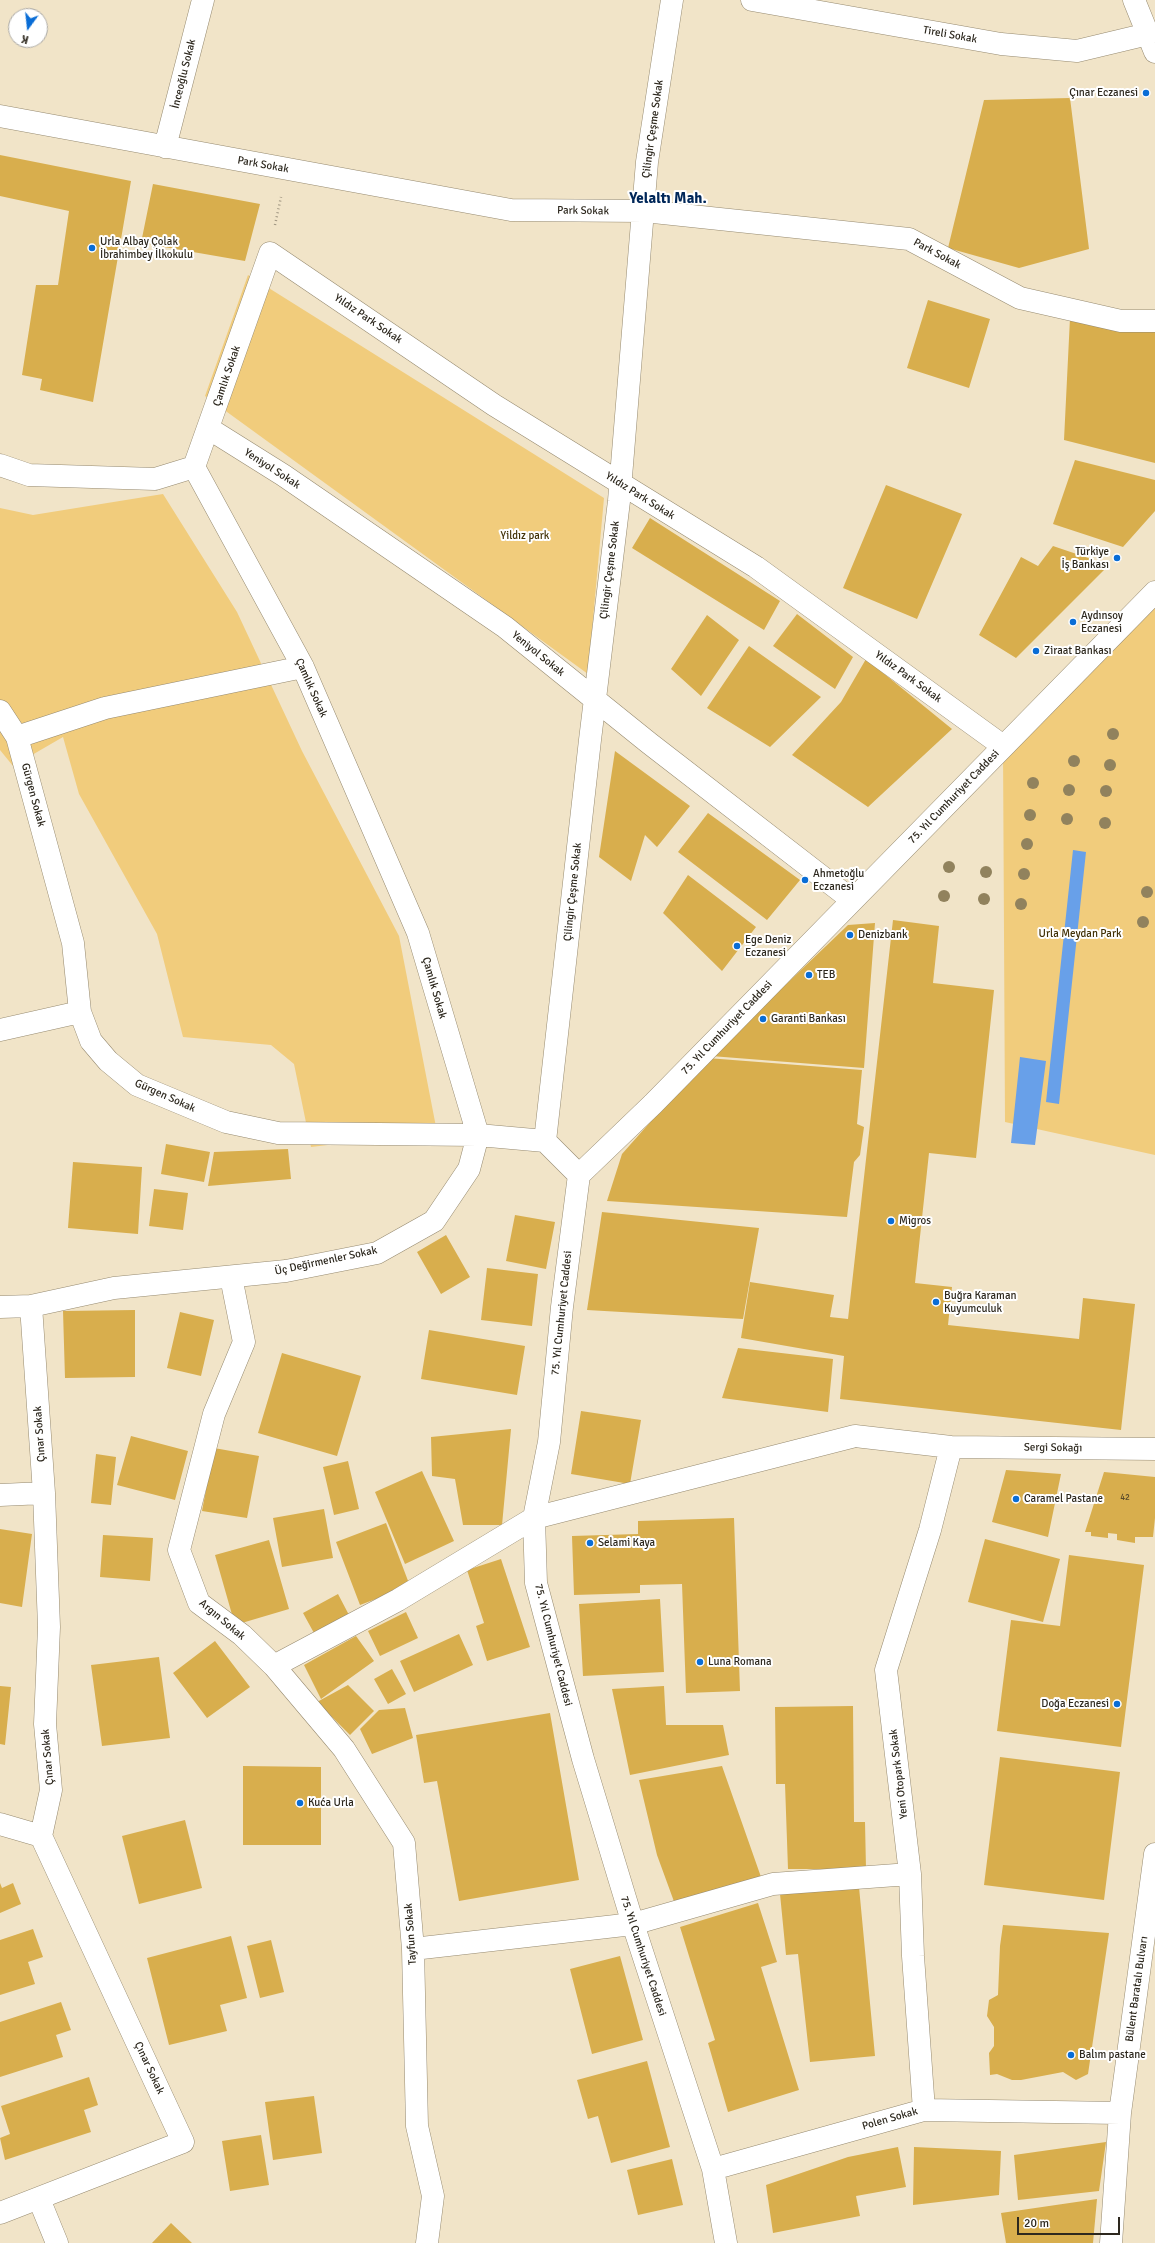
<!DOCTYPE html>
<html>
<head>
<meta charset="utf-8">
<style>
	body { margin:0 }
	#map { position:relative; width:1155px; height:2243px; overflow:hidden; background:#f1e4c8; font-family:Signika,sans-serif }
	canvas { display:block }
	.north { position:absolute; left:8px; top:8px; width:40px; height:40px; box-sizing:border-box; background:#fff; border:1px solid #aba9a5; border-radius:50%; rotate:195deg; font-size:11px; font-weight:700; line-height:16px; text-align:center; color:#2d281e }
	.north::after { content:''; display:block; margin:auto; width:14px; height:18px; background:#096dd6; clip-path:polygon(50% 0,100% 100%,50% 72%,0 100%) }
	.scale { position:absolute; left:1017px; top:2217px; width:103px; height:18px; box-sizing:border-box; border:2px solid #2d281e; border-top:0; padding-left:5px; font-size:12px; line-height:14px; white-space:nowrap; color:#2d281e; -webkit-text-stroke:3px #fff; paint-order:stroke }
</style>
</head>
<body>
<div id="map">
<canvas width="1155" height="2243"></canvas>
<div class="north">K</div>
<div class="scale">20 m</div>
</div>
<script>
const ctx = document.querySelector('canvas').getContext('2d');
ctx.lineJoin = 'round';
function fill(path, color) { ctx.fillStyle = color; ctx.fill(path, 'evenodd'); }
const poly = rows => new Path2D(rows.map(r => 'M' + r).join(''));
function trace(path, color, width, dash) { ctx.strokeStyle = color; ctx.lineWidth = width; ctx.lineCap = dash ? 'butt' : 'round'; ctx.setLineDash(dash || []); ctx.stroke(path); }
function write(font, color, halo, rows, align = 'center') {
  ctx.font = font + ' Signika,sans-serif'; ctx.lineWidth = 4; ctx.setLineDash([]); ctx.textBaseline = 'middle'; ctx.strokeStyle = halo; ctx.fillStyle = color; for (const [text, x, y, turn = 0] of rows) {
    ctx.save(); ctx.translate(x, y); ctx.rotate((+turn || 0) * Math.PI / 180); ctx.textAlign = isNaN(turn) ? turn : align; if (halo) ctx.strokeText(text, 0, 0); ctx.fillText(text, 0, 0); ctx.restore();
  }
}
const green = poly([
	[248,275,604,498,588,674,205,396],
	[163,494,237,612,302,751,399,936,437,1132,311,1147,294,1064,271,1045,183,1037,157,934,79,794,63,737,13,766,0,750,0,508,33,515],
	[1155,592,1155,1155,1005,1122,1003,746,1092,672]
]);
const water = poly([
	[1073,850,1086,852,1059,1104,1046,1102],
	[1020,1057,1046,1061,1035,1145,1011,1143]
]);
const building = poly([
	[1070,98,1089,249,1019,268,948,248,984,100],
	[0,155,131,181,93,402,40,390,42,379,22,375,36,285,58,285,69,211,0,196],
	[153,184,260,204,245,261,141,243],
	[928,300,990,319,969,388,907,368],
	[1070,318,1155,328,1155,463,1064,440],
	[1075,460,1155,480,1155,511,1123,547,1053,524],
	[886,485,962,514,917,619,843,588],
	[650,518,780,601,764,630,632,548],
	[1053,546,1109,565,1016,658,979,635,1021,557,1038,566],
	[797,614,853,657,835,689,773,646],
	[707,615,739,640,701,696,671,669],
	[749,646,821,697,770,747,707,708],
	[866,659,952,729,868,807,792,755,841,702],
	[615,751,690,806,657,847,645,835,631,881,599,857],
	[708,813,800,880,767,920,678,852],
	[688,875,756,927,722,971,663,913],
	[893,920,939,926,933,983,994,990,976,1158,929,1153,915,1283,952,1287,948,1325,1079,1339,1083,1298,1135,1304,1121,1430,840,1399,844,1356,741,1338,750,1282,834,1295,830,1317,848,1319],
	[875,923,864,1068,711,1056,848,925],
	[707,1058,862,1070,857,1124,864,1127,860,1155,854,1162,847,1217,607,1201,622,1154],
	[166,1144,210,1152,204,1182,161,1174],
	[288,1149,291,1179,208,1186,214,1152],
	[73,1162,142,1167,138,1234,68,1228],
	[154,1189,188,1193,183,1230,149,1226],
	[602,1212,759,1228,743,1319,587,1310],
	[515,1215,555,1222,546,1269,506,1261],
	[446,1235,470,1277,441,1294,417,1252],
	[487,1268,538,1274,532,1326,481,1320],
	[135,1310,135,1377,65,1378,63,1311],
	[180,1312,214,1320,201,1376,167,1368],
	[429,1330,525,1346,517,1395,421,1379],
	[738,1348,833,1359,828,1412,722,1398],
	[282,1353,361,1376,337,1456,258,1433],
	[581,1411,641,1420,630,1484,571,1474],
	[511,1429,502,1525,463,1525,455,1479,432,1476,431,1437],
	[131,1436,188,1451,175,1500,117,1485],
	[214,1448,259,1456,247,1518,202,1511],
	[96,1454,116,1457,111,1505,91,1503],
	[348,1461,359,1509,334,1515,323,1467],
	[1006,1470,1061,1474,1048,1537,992,1522],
	[422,1471,454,1541,405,1564,375,1492],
	[1104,1472,1155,1477,1155,1518,1153,1537,1135,1537,1135,1543,1117,1540,1117,1534,1108,1533,1108,1538,1091,1536,1091,1532,1085,1532],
	[324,1509,333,1558,282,1567,273,1518],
	[734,1518,740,1691,686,1693,682,1584,640,1585,640,1593,574,1595,572,1536,638,1534,638,1521],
	[386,1523,410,1586,360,1605,336,1542],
	[0,1529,32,1534,22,1607,0,1603],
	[103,1535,153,1538,150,1581,100,1577],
	[985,1539,1060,1559,1043,1622,968,1602],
	[269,1540,289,1609,235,1625,215,1555],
	[1069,1555,1144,1565,1121,1747,997,1731,1011,1620,1060,1626],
	[501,1559,530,1647,487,1661,476,1626,484,1623,467,1570],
	[338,1594,349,1615,314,1633,303,1613],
	[660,1599,664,1672,583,1676,579,1604],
	[406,1612,418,1638,380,1656,368,1631],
	[459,1634,473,1665,414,1692,400,1661],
	[356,1636,374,1661,321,1699,304,1665],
	[215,1641,250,1687,207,1718,173,1673],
	[159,1657,170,1738,102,1746,91,1665],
	[392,1669,406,1694,388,1704,374,1679],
	[348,1685,374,1711,350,1735,317,1702],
	[0,1686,11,1687,5,1745,0,1744],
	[664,1686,666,1725,723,1725,729,1755,630,1775,612,1689],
	[853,1706,854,1822,865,1822,866,1869,788,1869,785,1784,776,1784,775,1707],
	[405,1708,413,1738,372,1754,360,1729,379,1710],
	[550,1713,579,1880,459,1901,437,1781,424,1783,416,1735],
	[1000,1757,1120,1772,1104,1900,984,1885],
	[243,1766,321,1767,321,1845,243,1845],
	[722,1766,761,1877,676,1907,657,1855,639,1780],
	[185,1820,202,1888,139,1904,122,1836],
	[0,1883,2,1888,13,1883,21,1904,0,1913],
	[859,1887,875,2056,810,2062,798,1954,786,1955,780,1894],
	[758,1903,777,1962,761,1967,799,2090,728,2112,708,2043,715,2040,680,1927],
	[1003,1925,1109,1933,1088,2074,1076,2080,1063,2072,1021,2080,1012,2080,997,2074,990,2075,989,2053,994,2046,994,2027,987,2016,989,2000,998,1995,1000,1946],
	[33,1929,43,1957,28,1962,35,1984,0,1995,0,1940],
	[231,1936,247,1998,220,2005,227,2031,169,2045,147,1958],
	[271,1940,284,1992,260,1998,247,1946],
	[620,1956,643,2040,592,2054,570,1969],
	[61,2002,71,2030,56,2035,63,2057,0,2077,0,2022],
	[647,2061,670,2147,611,2163,598,2116,588,2119,577,2080],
	[89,2077,98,2105,84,2110,91,2132,5,2160,0,2138,10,2134,1,2106],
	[314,2096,322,2153,273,2160,265,2102],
	[261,2135,269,2185,230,2191,222,2141],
	[1106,2142,1099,2191,1018,2200,1014,2155],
	[898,2147,906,2187,856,2196,860,2216,773,2233,766,2185,848,2157],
	[914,2147,1001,2151,999,2195,913,2205],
	[672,2159,683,2205,638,2215,627,2170],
	[1097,2199,1093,2243,1006,2243,1001,2213],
	[171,2223,192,2243,152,2243]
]);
const path = poly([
	[275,225,281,197]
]);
const minor = poly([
	[752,0,1001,44,1077,51,1148,34],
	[1134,0,1155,52],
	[0,116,511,210,644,211,909,239,1020,298,1121,321,1155,321],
	[165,147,203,0],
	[208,428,283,475,505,627,649,743,852,900],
	[0,465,29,475,155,479,194,467],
	[0,711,17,737,73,943,80,1012,91,1041,108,1061,137,1085,226,1122,278,1133,478,1135,418,933,303,667,194,467,270,253,494,405,756,567,1003,746],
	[17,737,105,708,303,667],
	[0,1030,80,1012],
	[545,1141,590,740,619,501,647,162,672,0],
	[231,1277,244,1342,214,1414,179,1550,199,1603,242,1635,274,1666,398,1600,534,1518,855,1436,951,1447,1155,1449],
	[0,1307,31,1306,114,1288,286,1271,377,1253,434,1221,469,1169,478,1135,545,1141,579,1175],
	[0,1495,44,1493],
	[274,1666,344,1749,404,1843,413,1949,417,2126,433,2196,427,2243],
	[0,1824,41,1836],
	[413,1949,633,1924,773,1884,910,1874],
	[924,2110,913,1956,910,1874,886,1670,930,1530,951,1447],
	[713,2169,924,2110,1120,2113],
	[39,2199,57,2243],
	[0,2213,183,2142,41,1836,51,1790,45,1724,49,1627,44,1493,31,1306],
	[726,2243,713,2169,633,1924,583,1759,536,1583,534,1518,549,1442,562,1307,579,1175,653,1104,1155,592],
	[1111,2243,1120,2113,1155,1854]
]);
const trees = [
	[1113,734],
	[1074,761],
	[1110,765],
	[1033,783],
	[1069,790],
	[1106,791],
	[1030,815],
	[1067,819],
	[1105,823],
	[1027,844],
	[949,867],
	[986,872],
	[1024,874],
	[1147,892],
	[944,896],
	[984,899],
	[1021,904],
	[1143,922]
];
const markers = [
	[1146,93,4,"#096dd6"],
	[92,248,4,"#096dd6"],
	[1117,558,4,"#096dd6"],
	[1073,622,4,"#096dd6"],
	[1036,651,4,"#096dd6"],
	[805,880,4,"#096dd6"],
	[850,935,4,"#096dd6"],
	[737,946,4,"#096dd6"],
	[809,975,4,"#096dd6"],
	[763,1019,4,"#096dd6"],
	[891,1221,4,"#096dd6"],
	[936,1302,4,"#096dd6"],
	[1016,1499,4,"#096dd6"],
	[590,1543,4,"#096dd6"],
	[700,1662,4,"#096dd6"],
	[1117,1704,4,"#096dd6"],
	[300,1803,4,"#096dd6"],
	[1071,2055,4,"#096dd6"]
];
const numberNames = [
	["42",1125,1498]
];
const streetNames = [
	["Tireli Sokak",950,35,10],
	["İnceoğlu Sokak",184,74,-76],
	["Çilingir Çeşme Sokak",653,129,-82],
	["Park Sokak",263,165,10],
	["Park Sokak",583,211,1],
	["Park Sokak",937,254,28],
	["Yıldız Park Sokak",368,319,34],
	["Çamlık Sokak",227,376,-71],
	["Yeniyol Sokak",272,469,33],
	["Yıldız Park Sokak",640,496,32],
	["Çilingir Çeşme Sokak",610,570,-83],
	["Yeniyol Sokak",538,654,39],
	["Yıldız Park Sokak",908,677,36],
	["Çamlık Sokak",311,688,66],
	["Gürgen Sokak",33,795,75],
	["75. Yıl Cumhuriyet Caddesi",954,797,-46],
	["Çilingir Çeşme Sokak",573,892,-84],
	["Çamlık Sokak",434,988,74],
	["75. Yıl Cumhuriyet Caddesi",727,1028,-46],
	["Gürgen Sokak",165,1096,24],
	["Üç Değirmenler Sokak",326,1261,-12],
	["75. Yıl Cumhuriyet Caddesi",562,1313,-84],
	["Çınar Sokak",40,1434,-94],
	["Sergi Sokağı",1053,1448,1],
	["Argın Sokak",222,1620,40],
	["75. Yıl Cumhuriyet Caddesi",553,1645,76],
	["Çınar Sokak",48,1757,-95],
	["Yeni Otopark Sokak",899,1774,-97],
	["Tayfun Sokak",411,1934,-94],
	["75. Yıl Cumhuriyet Caddesi",643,1956,72],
	["Bülent Baratalı Bulvarı",1137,1989,-82],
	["Çınar Sokak",149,2068,65],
	["Polen Sokak",890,2119,-16]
];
const poiNames = [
	["Çınar Eczanesi",1138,93,"right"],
	["Urla Albay Çolak",100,242],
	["İbrahimbey İlkokulu",100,255],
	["Türkiye",1109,552,"right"],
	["İş Bankası",1109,565,"right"],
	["Aydınsoy",1081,616],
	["Eczanesi",1081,629],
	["Ziraat Bankası",1044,651],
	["Ahmetoğlu",813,874],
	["Eczanesi",813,887],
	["Denizbank",858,935],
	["Ege Deniz",745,940],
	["Eczanesi",745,953],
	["TEB",817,975],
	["Garanti Bankası",771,1019],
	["Migros",899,1221],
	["Buğra Karaman",944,1296],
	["Kuyumculuk",944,1309],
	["Caramel Pastane",1024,1499],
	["Selami Kaya",598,1543],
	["Luna Romana",708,1662],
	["Doğa Eczanesi",1109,1704,"right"],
	["Kuća Urla",308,1803],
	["Balım pastane",1079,2055]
];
const parkNames = [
	["Yildız park",525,536],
	["Urla Meydan Park",1080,934]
];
const districtNames = [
	["Yelaltı Mah.",668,199]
];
fill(green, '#f1cc7c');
fill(water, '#68a0e9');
fill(building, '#d8ae4d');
trace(minor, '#968a70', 23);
trace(path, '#a09682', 2.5, [1, 3]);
trace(minor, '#fff', 22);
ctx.fillStyle = '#91825d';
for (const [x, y] of trees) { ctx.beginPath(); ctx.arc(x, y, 6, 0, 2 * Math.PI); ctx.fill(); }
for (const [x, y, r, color] of markers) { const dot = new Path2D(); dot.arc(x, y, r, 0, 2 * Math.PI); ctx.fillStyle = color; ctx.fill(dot); trace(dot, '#fff', 1.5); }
write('9px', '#584a2a', null, numberNames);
write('11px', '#2d281e', '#fff', streetNames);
write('11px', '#2d281e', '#fff', poiNames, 'left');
write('11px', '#423106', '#fff', parkNames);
write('bold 15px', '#002759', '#fff', districtNames);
</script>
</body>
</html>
